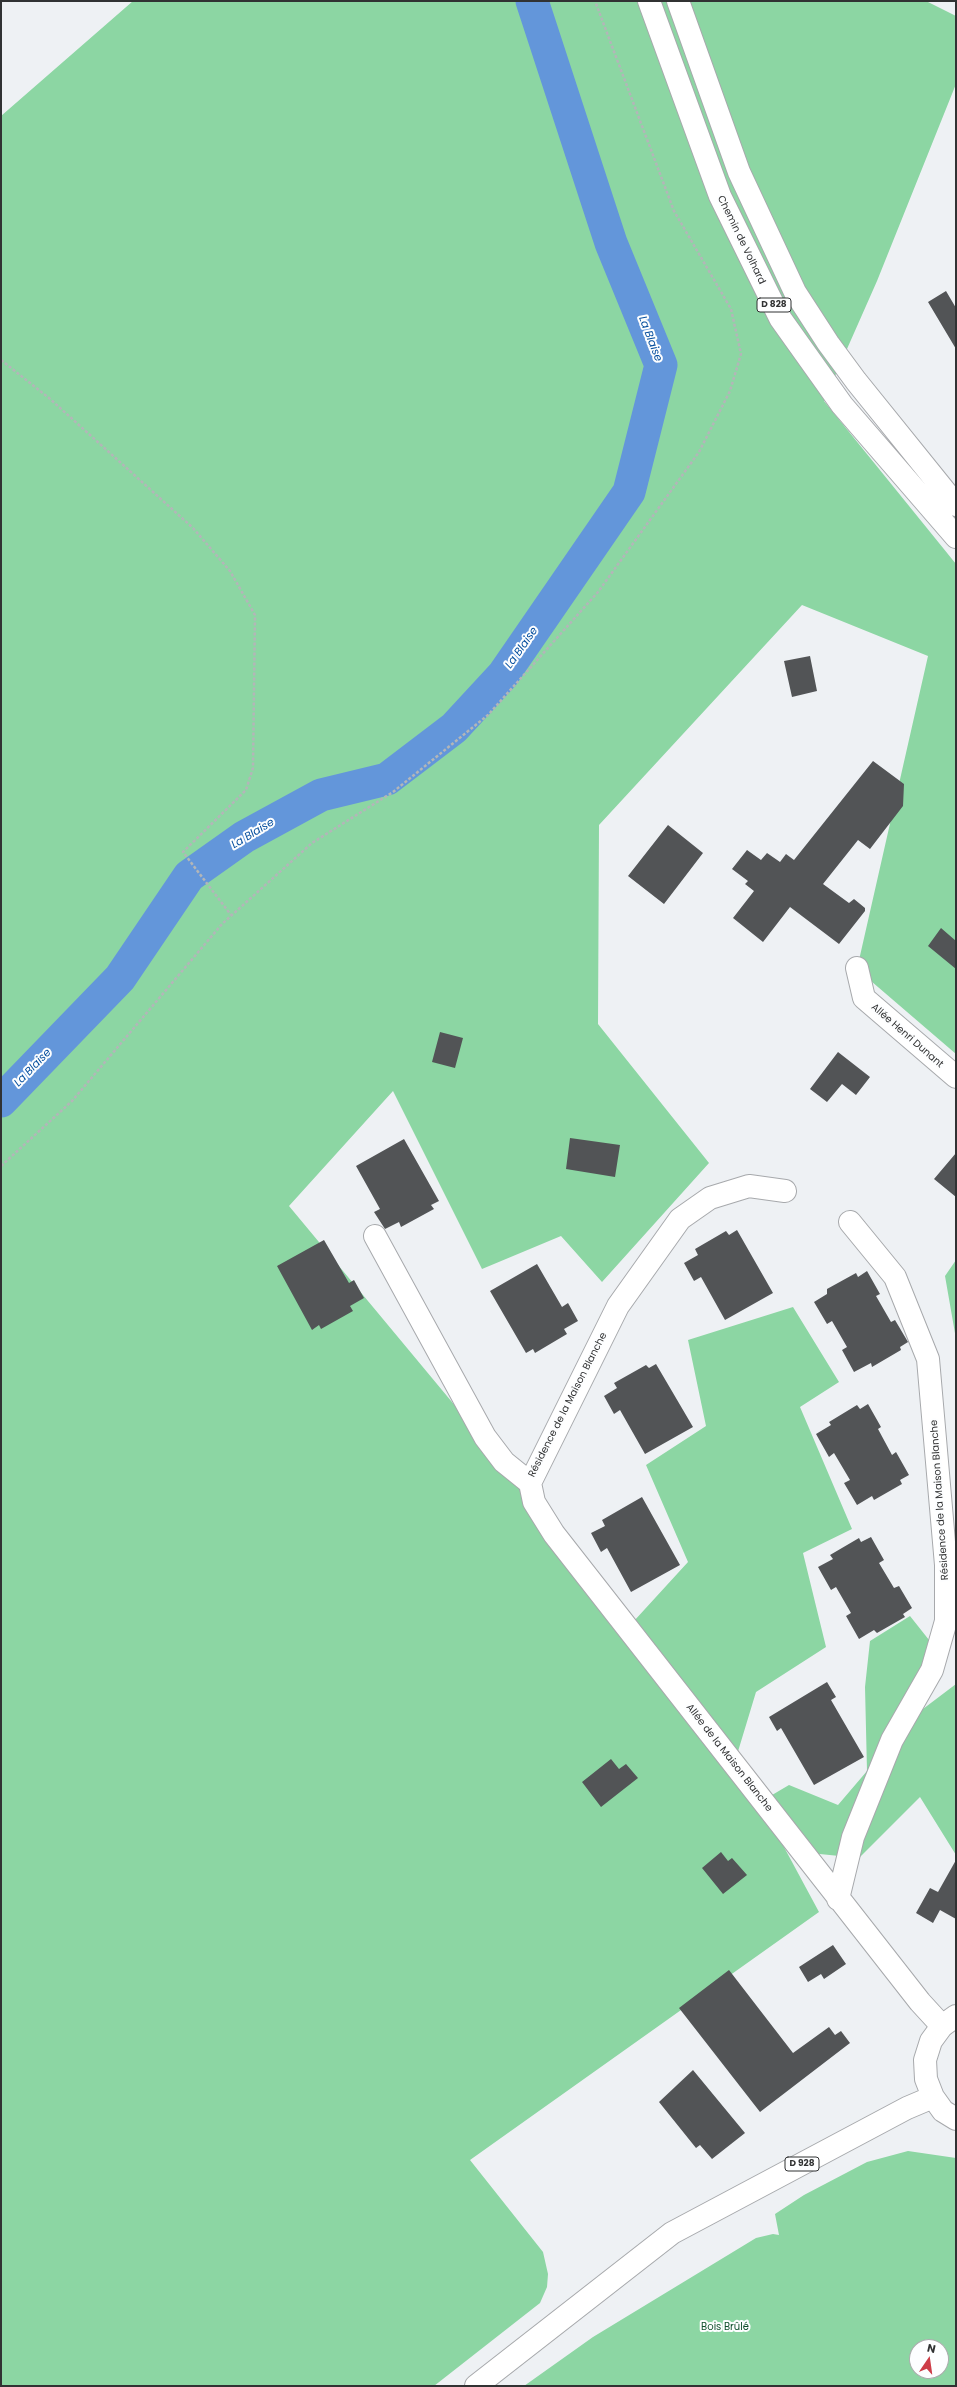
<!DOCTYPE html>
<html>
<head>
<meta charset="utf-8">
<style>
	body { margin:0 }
	#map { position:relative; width:957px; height:2387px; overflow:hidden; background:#eef1f4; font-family:Poppins,sans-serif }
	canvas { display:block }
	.frame { position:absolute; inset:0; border:2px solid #313233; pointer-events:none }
	.north { position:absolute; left:909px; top:2339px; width:40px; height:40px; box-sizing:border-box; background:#fdfeff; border:1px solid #abacad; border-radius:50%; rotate:13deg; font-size:11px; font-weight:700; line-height:16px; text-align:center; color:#313233 }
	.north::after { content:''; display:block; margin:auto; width:14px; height:18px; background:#cd3d48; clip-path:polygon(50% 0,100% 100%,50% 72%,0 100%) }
</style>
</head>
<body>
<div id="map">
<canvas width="957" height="2387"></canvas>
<div class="frame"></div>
<div class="north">N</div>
</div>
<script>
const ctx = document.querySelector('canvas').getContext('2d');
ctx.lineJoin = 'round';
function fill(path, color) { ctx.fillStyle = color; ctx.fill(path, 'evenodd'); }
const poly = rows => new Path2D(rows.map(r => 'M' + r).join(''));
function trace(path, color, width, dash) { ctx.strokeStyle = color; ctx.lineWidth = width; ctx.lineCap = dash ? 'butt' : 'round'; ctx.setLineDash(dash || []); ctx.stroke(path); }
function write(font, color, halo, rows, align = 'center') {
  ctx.font = font + ' Poppins,sans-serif'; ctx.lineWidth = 4; ctx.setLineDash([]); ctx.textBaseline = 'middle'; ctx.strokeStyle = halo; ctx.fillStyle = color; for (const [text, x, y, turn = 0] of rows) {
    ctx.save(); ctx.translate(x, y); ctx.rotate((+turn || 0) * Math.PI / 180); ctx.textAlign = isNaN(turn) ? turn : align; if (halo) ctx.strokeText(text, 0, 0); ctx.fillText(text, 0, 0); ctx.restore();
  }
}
const green = poly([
	[133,1,926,1,956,16,956,84,877,281,824,401,956,564,956,1054,857,969,928,656,802,605,599,825,598,1024,709,1163,602,1282,561,1236,482,1269,393,1091,289,1206,634,1621,688,1562,646,1465,706,1426,688,1340,793,1307,839,1382,800,1407,852,1529,803,1553,826,1647,756,1692,736,1758,819,1912,470,2160,543,2252,548,2274,547,2287,540,2303,434,2386,1,2386,1,116],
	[956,1260,956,1339,945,1276],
	[910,1616,933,1645,919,1712,956,1684,956,1855,920,1797,859,1858,810,1853,767,1798,789,1785,838,1805,867,1771,865,1687,870,1641],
	[908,2151,956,2158,956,2386,524,2386,593,2337,756,2238,773,2234,779,2235,775,2214,804,2195,867,2162],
	[917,2347,941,2347,941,2371,917,2371]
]);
const river = poly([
	[1,1101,120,978,189,876,244,837,321,795,387,779,454,728,503,675,629,492,661,365,611,243,532,1]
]);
const building = poly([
	[946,291,956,308,956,349,928,302],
	[810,656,817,691,792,697,784,661],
	[873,761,904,784,903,806,870,849,858,840,823,884,849,903,854,899,865,908,865,911,839,944,790,907,763,942,733,918,754,891,745,884,748,881,732,869,747,850,761,860,767,853,780,862,786,854,794,860],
	[668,825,703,853,664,904,628,876],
	[941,928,956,941,956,969,928,946],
	[440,1032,463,1038,455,1068,432,1062],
	[838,1052,870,1077,856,1095,842,1084,827,1102,810,1089],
	[570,1138,620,1145,615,1177,566,1169],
	[404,1139,439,1201,431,1205,434,1209,401,1227,399,1222,385,1229,374,1212,380,1209,356,1166],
	[956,1153,956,1197,934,1179],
	[737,1230,773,1293,725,1320,701,1277,694,1281,684,1263,698,1255,695,1249,726,1231,729,1235],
	[324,1240,349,1283,354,1280,364,1298,350,1306,353,1311,321,1329,319,1325,312,1330,277,1266],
	[537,1264,562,1307,568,1303,578,1321,564,1329,567,1334,535,1353,533,1349,526,1353,490,1291],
	[867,1271,880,1294,876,1296,891,1322,895,1320,908,1342,900,1347,901,1350,872,1367,871,1363,854,1372,842,1350,847,1347,832,1321,827,1324,814,1302,827,1294,827,1289,856,1273,858,1277],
	[656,1364,693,1427,645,1454,620,1410,614,1414,604,1396,617,1388,614,1383,646,1365,649,1368],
	[868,1404,881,1427,878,1429,892,1455,896,1452,909,1475,900,1480,902,1484,874,1500,872,1496,857,1505,844,1483,850,1480,834,1453,829,1457,816,1434,831,1425,829,1422,857,1405,860,1409],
	[642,1497,680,1565,631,1592,607,1548,601,1552,591,1533,605,1526,602,1520],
	[871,1537,884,1560,879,1563,894,1588,899,1586,912,1608,903,1614,905,1617,877,1633,874,1630,859,1639,846,1616,851,1613,836,1587,831,1590,818,1567,833,1559,830,1555,859,1538,861,1542],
	[827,1682,836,1697,831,1700,864,1757,814,1785,781,1728,777,1731,769,1717],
	[611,1759,619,1769,626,1764,638,1778,601,1807,582,1782],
	[721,1852,728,1861,732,1858,747,1875,723,1894,702,1868],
	[956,1860,956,1919,940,1910,933,1923,916,1913,930,1888,938,1892],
	[833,1945,846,1964,824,1979,821,1974,808,1982,799,1967],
	[729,1970,793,2053,829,2027,835,2035,841,2031,850,2043,760,2112,679,2008],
	[693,2070,745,2133,712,2159,700,2145,696,2148,659,2102]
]);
const path = poly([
	[1,360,49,398,193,528,230,571,255,615,253,768,246,790,183,852,231,915],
	[1,1166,72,1101,222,924,312,843,393,792,488,715,598,592,699,452,730,391,741,354,731,309,674,211,595,1]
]);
const street = poly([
	[857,968,864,998,956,1077],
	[375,1236,485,1437,504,1462,530,1483],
	[530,1483,534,1502,554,1534,920,2002,942,2026],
	[530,1483,618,1306,680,1219,710,1198,749,1186,785,1191],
	[838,1899,853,1837,892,1740,932,1670,946,1621,946,1565,928,1359,895,1277,850,1222]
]);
const primary = poly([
	[649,1,720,196,780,318,842,405,956,537],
	[678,1,739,172,795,292,828,343,856,381,956,505],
	[956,2016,942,2026,931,2041,925,2060,926,2079,933,2097,943,2111,956,2119],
	[476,2386,672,2233,907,2108,933,2097]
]);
const shields = [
	[774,305,34],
	[802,2164,34]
];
const shieldNames = [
	["D 828",774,305],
	["D 928",802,2164]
];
const streetNames = [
	["Chemin de Volhard",741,240,64],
	["Allée Henri Dunant",907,1036,41],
	["Résidence de la Maison Blanche",568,1405,-63],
	["Résidence de la Maison Blanche",940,1500,-94],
	["Allée de la Maison Blanche",729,1758,52]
];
const parkNames = [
	["Bois Brûlé",725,2327]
];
const waterNames = [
	["La Blaise",650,339,69],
	["La Blaise",522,648,-55],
	["La Blaise",253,834,-31],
	["La Blaise",33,1068,-46]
];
fill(green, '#8cd6a3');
trace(river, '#6396da', 33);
fill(building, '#525456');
trace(street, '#a7a9ac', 24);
trace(primary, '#a7a9ac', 24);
trace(path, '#b3b6b8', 2.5, [3, 2]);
trace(street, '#fff', 22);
trace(primary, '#fff', 22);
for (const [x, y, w] of shields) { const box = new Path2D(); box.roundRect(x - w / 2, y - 7, w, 14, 3); ctx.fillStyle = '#fdfeff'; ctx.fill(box); trace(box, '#313233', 1); }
write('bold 9px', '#313233', null, shieldNames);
write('10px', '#313233', '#fdfeff', streetNames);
write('10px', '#10502c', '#fdfeff', parkNames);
write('italic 11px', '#034d9d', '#fdfeff', waterNames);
</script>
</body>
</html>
